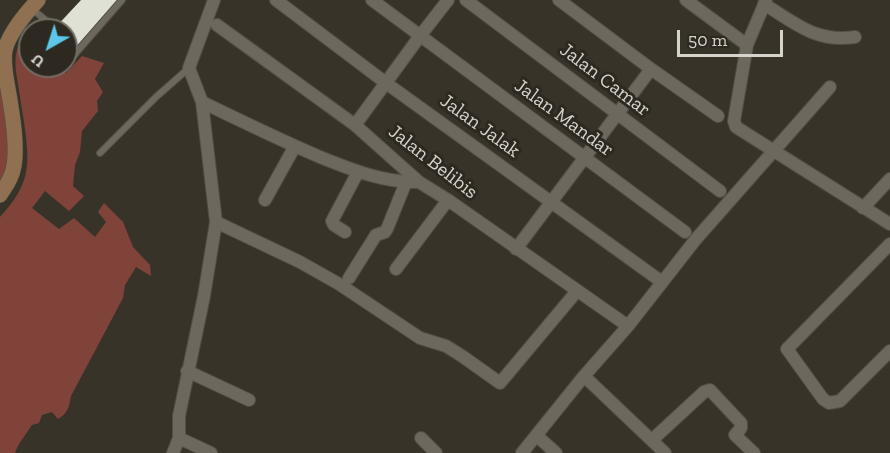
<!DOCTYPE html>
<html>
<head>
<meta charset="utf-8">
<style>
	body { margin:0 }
	#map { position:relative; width:890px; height:453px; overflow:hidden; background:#373329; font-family:"Zilla Slab",serif }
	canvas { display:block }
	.north { position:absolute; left:18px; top:18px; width:60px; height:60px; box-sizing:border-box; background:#2d2920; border:2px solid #716d65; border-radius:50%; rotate:219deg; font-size:16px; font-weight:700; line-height:24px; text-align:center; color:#d6d3cd }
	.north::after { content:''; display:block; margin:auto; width:21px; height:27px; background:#5cc7e8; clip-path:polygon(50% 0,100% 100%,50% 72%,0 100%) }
	.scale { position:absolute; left:677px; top:30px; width:106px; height:27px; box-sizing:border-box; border:3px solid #d6d3cd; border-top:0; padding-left:8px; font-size:18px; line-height:21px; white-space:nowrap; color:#d6d3cd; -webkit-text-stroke:4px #2d2920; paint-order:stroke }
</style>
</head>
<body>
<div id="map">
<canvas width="890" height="453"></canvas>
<div class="north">U</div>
<div class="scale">50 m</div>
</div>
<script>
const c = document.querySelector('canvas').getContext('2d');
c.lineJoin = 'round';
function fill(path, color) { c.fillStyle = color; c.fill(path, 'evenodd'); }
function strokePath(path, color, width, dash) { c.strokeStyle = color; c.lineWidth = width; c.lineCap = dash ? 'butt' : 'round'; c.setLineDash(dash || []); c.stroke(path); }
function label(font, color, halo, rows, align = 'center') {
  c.font = font + ' "Zilla Slab",serif'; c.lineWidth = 6; c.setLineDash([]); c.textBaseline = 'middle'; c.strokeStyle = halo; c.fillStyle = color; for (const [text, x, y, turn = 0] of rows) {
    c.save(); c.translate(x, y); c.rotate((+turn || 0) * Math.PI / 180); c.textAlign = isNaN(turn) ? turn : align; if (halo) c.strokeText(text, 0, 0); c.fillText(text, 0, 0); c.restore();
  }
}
fill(new Path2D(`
	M21 40 30 47V66H57L66 73 82 56 104 63 95 79 103 92 97 101 98 111 82 131 80 152 75 165 73 186 84 196 69 211 45 191 32 208 59 229 74 218 95 237 106 222 98 212 104 203 123 222 133 247 150 265 151 276 136 267 125 285 123 298 71 396C69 407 68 413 58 419L52 412 42 415 39 423 32 425C26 434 18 444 15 453H0V217C31 183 30 166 24 122 21 105 19 89 16 72 15 60 15 51 21 40Z
	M0 46 16 152 0 195Z`), '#804339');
fill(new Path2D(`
	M81 0H119L70 54 66 50V30H53Z`), '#dfe1d4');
const lane = new Path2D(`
	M31 8 49 23 43 30
	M66 61 68 62 122 0
	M100 153 156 97 189 68`);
const street = new Path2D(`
	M214 0 189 68 202 102C241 121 280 140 320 157 352 170 385 183 419 182
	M276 0 386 83 662 282
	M372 0 685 232
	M466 0 720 191
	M559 0 651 69 718 116
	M686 0 747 45 734 121 736 127 890 224
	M764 4C795 23 816 43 855 37
	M217 25 355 125 419 182 448 200 628 326
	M747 45 766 0
	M355 125 420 36 448 0
	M265 200 295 146
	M863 208 890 179
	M216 222 300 262 339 284 420 338 446 346 462 356 500 383 577 291
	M345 232 334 225 332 221 358 172
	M890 244 787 349 823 399 829 403 840 401 890 351
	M516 249 651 69
	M396 269 448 200
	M349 278 376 235 385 232 387 229 406 182
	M187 371 249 400
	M584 376 665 453
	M537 436 556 453
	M179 438 211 453
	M421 438 436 453
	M652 440 704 392 710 390 741 423V428L735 435 754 453
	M173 453 179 438V416L204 296 216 222 202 102
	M522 453 584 376 628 326 696 239 830 87`);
const secondary = new Path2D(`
	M0 195C5 187 11 180 13 170 19 148 11 106 7 83 5 72 3 61 5 50 9 33 26 13 38 0`);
strokePath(lane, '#524e46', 8);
strokePath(street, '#524e46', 14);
strokePath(secondary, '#524e46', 16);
strokePath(lane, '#6d685e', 6);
strokePath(street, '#6d685e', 12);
strokePath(secondary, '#8f7152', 15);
label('20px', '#d6d3cd', '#2d2920', [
	["Jalan Camar",605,80,37],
	["Jalan Mandar",564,118,36],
	["Jalan Jalak",480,126,36],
	["Jalan Belibis",433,162,38]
]);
</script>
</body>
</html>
